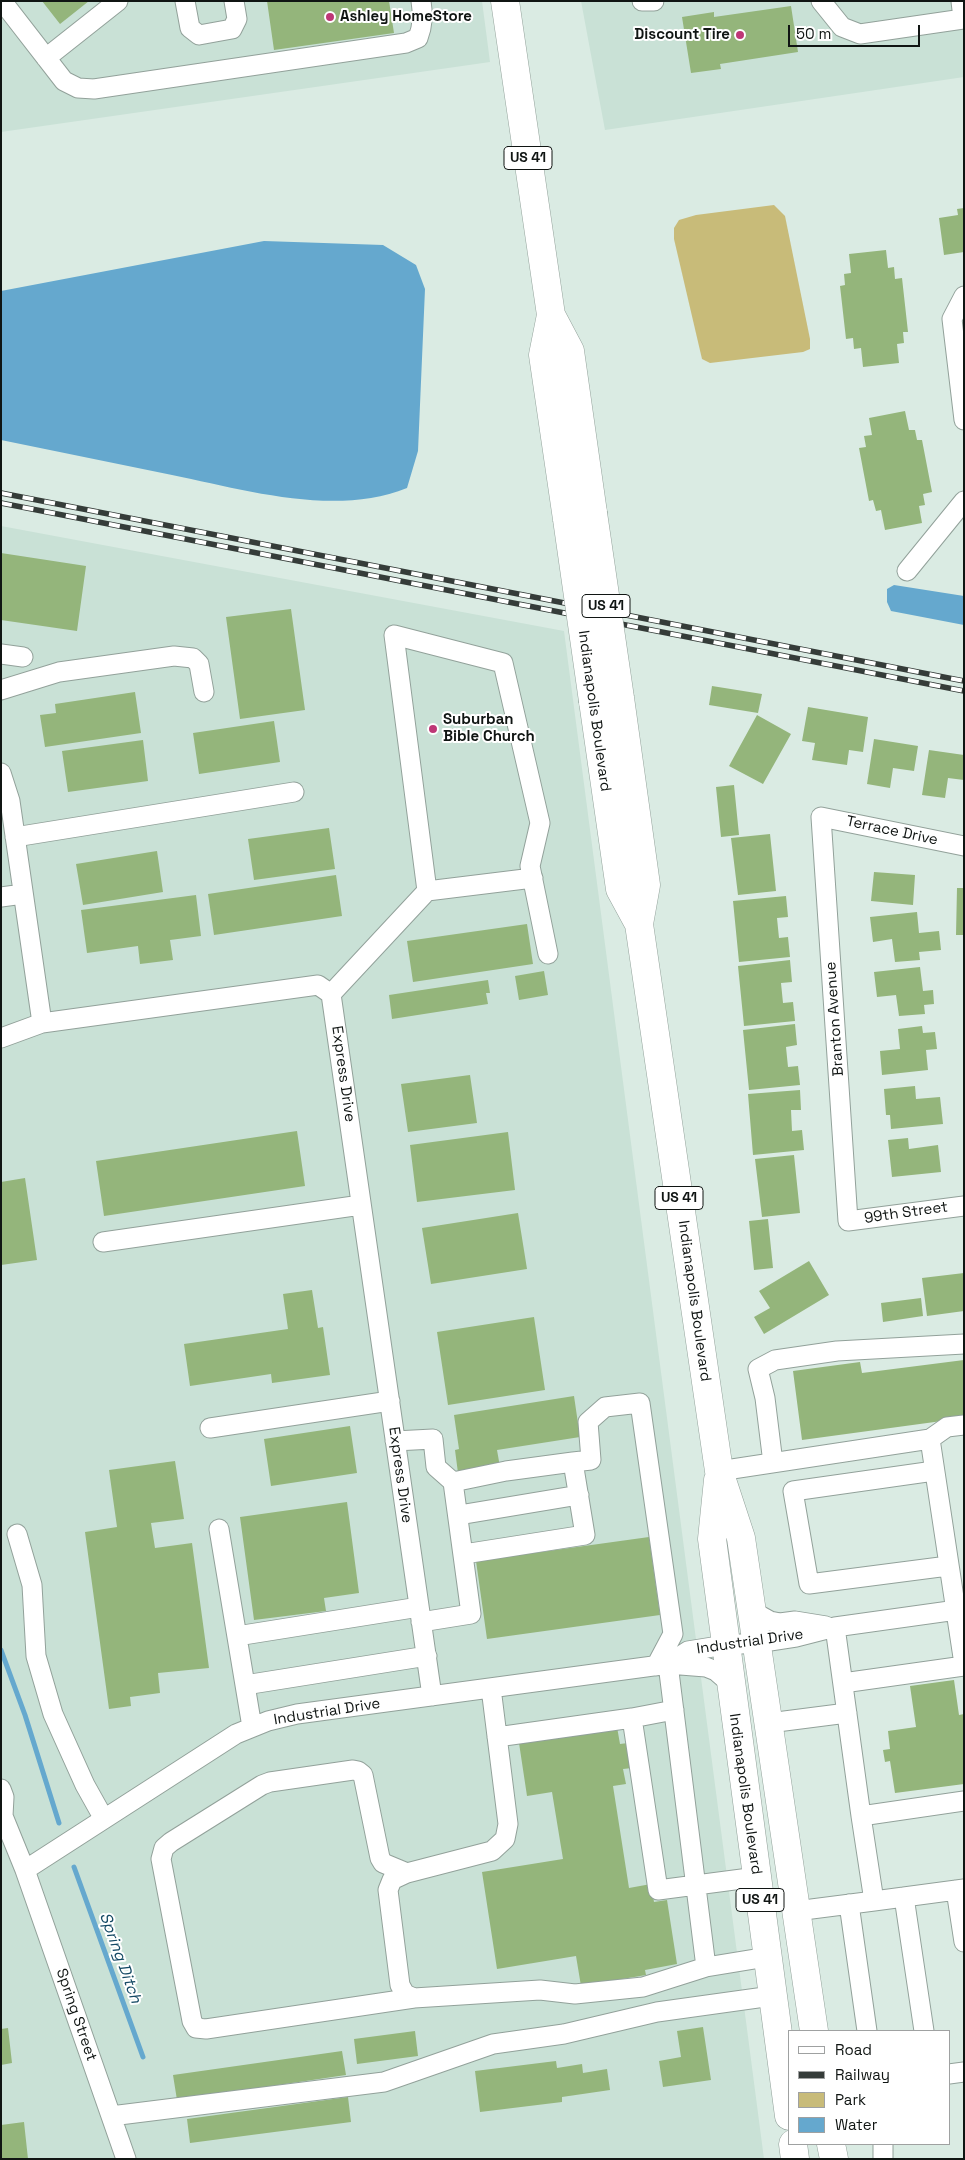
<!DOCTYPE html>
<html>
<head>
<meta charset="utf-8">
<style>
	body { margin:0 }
	#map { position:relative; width:965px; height:2160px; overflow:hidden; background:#daebe3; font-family:"Space Grotesk",sans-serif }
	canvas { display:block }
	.frame { position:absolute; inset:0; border:2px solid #101513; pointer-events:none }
	.legend { position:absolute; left:788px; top:2030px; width:162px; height:115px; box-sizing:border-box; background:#fff; border:1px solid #9fa1a1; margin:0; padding:6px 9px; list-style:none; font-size:15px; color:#101513 }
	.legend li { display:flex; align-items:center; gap:10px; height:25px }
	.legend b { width:25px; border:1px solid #9fa1a1 }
	.scale { position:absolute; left:788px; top:25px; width:132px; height:22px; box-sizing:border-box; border:2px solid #101513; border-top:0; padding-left:6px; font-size:15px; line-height:18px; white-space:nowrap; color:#101513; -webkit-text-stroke:4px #fff; paint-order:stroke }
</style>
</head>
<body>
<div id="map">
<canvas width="965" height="2160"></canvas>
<div class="frame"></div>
<ul class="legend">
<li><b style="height:6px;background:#fff"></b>Road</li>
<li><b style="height:6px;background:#353c39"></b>Railway</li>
<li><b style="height:14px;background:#c8bb79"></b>Park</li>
<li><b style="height:14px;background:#65a8ce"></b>Water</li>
</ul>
<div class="scale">50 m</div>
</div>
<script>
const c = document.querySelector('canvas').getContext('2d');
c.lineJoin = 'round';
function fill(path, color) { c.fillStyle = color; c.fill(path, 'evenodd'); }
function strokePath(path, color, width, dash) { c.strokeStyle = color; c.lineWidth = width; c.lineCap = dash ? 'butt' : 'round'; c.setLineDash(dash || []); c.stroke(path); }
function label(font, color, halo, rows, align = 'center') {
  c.font = font + ' "Space Grotesk",sans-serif'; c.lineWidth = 4; c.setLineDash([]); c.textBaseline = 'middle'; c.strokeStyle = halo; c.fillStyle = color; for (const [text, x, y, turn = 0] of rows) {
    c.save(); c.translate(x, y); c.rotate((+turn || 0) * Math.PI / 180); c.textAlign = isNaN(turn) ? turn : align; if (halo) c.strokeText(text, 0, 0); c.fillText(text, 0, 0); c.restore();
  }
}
fill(new Path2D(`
	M1 1H482L490 62 1 132Z
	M581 1H964V77L605 130Z
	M1 526 564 631 764 2159H1Z`), '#c9e1d6');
fill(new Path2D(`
	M774 205 785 216 810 339V349L803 352 710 363 702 359 674 239V228L679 220 696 215Z`), '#c8bb79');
fill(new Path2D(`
	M264 241 383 245 416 265 425 289 418 451 407 488C335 517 246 490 172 475 115 463 58 452 1 440V291Z
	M894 585 964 596V625L891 611 887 602V589Z`), '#65a8ce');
strokePath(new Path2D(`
	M1 1650 25 1715 59 1823
	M74 1867 143 2057`), '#65a8ce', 5);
fill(new Path2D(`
	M42 1H89L60 24Z
	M267 1H389L394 33 274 50Z
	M791 6 798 52 720 64 721 69 691 73 682 17 714 12V17Z
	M964 208V252L944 255 939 218 958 215 957 209Z
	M886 250 888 268 894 267 895 279 902 278 908 332H903L904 343 897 344 899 363 863 367 861 348 854 349 853 338 846 339 840 286 845 285 844 274 851 273 849 254Z
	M905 411 909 430H915L917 440H922L932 492 923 494 925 505 919 506 922 523 885 530 881 510 876 511 873 500 869 501 859 448 866 447 864 436 872 435 869 418Z
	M1 553 86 566 77 631 1 620Z
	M291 609 305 710 240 719 226 617Z
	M712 686 762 694 758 713 709 705Z
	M135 692 141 733 45 747 40 715 56 713 55 704Z
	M808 707 868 717 863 752 849 750 847 765 812 760 815 743 802 741Z
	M757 715 791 734 763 784 729 766Z
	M274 721 280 762 199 774 193 733Z
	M874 739 918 746 914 771 893 768 890 788 867 784Z
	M143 740 148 781 68 792 62 751Z
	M929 750 964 755V780L948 778 945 798 922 795Z
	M734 785 739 835 721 837 716 787Z
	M329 828 335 869 254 880 248 839Z
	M770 834 776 891 738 895 731 838Z
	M157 851 163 892 83 905 76 864Z
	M874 872 915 875 913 905 871 901Z
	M336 875 342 916 214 935 208 894Z
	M957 888H964V935H956Z
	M196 895 201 936 170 940 173 960 140 964 138 946 87 953 81 910Z
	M786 896 788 917 777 918 779 938 788 937 790 957 739 962 733 901Z
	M917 912 919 933 939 931 941 950 919 952 920 960 895 962 892 939 873 942 870 917Z
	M527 924 533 964 413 982 407 941Z
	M790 960 792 982 781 983 783 1003 793 1002 795 1021 744 1026 738 966Z
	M920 967 923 991 933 990 934 1004 924 1005 925 1014 899 1016 896 995 877 997 874 972Z
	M544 971 548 995 519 1000 515 976Z
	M488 980 490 993H486L488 1004 392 1019 389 995Z
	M795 1024 797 1045 786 1047 788 1067 798 1066 800 1085 749 1090 743 1030Z
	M922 1026 923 1033 935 1032 937 1049 926 1050 928 1070 882 1075 880 1051 900 1049 898 1029Z
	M470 1075 477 1123 408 1132 401 1084Z
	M915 1086 916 1099 940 1097 943 1124 891 1129 890 1115H886L884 1089Z
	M800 1090 801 1110H791L792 1131 802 1130 804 1150 753 1155 748 1094Z
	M297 1131 305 1186 104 1216 96 1161Z
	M508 1132 515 1190 417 1202 410 1145Z
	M908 1138 909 1149 938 1145 941 1172 892 1177 888 1140Z
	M794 1155 800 1213 762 1217 755 1159Z
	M25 1178 37 1260 1 1265V1182Z
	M518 1213 527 1269 431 1284 422 1228Z
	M768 1219 773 1268 754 1270 749 1221Z
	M809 1261 829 1295 764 1334 754 1317 770 1308 759 1291Z
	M964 1273V1311L927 1316 922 1278Z
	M312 1290 318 1328 323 1327 330 1375 272 1383 271 1374 190 1386 184 1344 288 1329 283 1294Z
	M921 1298 923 1316 883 1322 881 1303Z
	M534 1317 545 1390 448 1405 437 1332Z
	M964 1360V1418L802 1440 793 1371 860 1362 862 1373Z
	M574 1396 580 1437 497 1450 500 1467 458 1473 455 1450 459 1449 454 1415Z
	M350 1426 357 1473 271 1486 264 1439Z
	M175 1461 184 1519 151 1523 155 1548 192 1543 209 1668 158 1673 160 1693 130 1697 131 1706 109 1709 85 1532 117 1527 109 1470Z
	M347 1502 359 1593 324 1598 326 1611 254 1620 240 1517Z
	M649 1537 660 1615 487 1639 476 1561Z
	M954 1680 959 1715 964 1714V1784L895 1793 890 1761 885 1762 883 1750 890 1749 888 1731 916 1727 910 1686Z
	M617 1727 620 1744 628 1743 632 1768 623 1769 626 1784 613 1786 629 1888 651 1884 654 1902 667 1900 677 1964 645 1970 646 1975 581 1986 576 1956 497 1969 482 1872 563 1859 552 1792 527 1796 519 1743Z
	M703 2027 711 2080 663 2087 659 2061 681 2057 677 2031Z
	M8 2028 12 2063 1 2065V2029Z
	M415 2031 418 2056 357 2064 354 2039Z
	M342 2051 346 2075 177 2100 173 2075Z
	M556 2061 557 2068 582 2064 583 2073 607 2069 610 2090 562 2097V2102L480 2112 475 2071Z
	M348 2097 351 2122 190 2143 187 2119Z
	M24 2122 28 2159H1V2125Z`), '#94b57b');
const minor = new Path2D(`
	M2 1 64 81 78 88 94 89 406 43 418 38C423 25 423 15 421 1
	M185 1 190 28 199 35 232 29 237 19 234 1
	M642 1H654
	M821 1 842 27 860 34 963 19 961 1
	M46 58 118 1
	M964 296 952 319 964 420
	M907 571 964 501
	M1 654 23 657
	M1 690 59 672 174 656 193 658 199 664 204 692
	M1 773 10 801 42 1023 318 985 331 994 432 1696
	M15 837 294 792
	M964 846 821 817 848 1221 964 1206
	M427 891 533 878
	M1 897 23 894
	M331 994 427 891 394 635 503 663 540 823 530 866 548 954
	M1 1038 42 1023
	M103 1242 361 1205
	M210 1428 390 1401
	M930 1439 947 1427 964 1425
	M395 1441 433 1439 436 1467 453 1482 471 1614 421 1622
	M773 1463 765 1398 758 1369 775 1360 837 1351 964 1344
	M719 1471 930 1439 964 1664
	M934 1471 793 1491 809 1584 948 1566
	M453 1482 506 1471 573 1462
	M459 1515 579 1495
	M219 1529 252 1727
	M17 1534 32 1585 36 1656 53 1714 85 1785 104 1819
	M464 1554 585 1535 573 1462 591 1460 588 1422 605 1407 640 1403 673 1634 656 1666
	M752 1611 770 1621 780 1623 795 1621 826 1626
	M835 1627 861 1816
	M237 1636 419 1607
	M668 1664 706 1967
	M668 1664 688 1651 725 1645 757 1643 796 1637 835 1627 964 1609
	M843 1683 964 1666
	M245 1685 427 1656
	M491 1688 508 1824 505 1839 492 1851 407 1873 392 1880 388 1890 400 1985 405 1994 414 1998 540 1990 575 1994 643 1987 706 1967 767 1957
	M674 1710 632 1718 658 1890 757 1877
	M769 1723 847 1713
	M497 1737 632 1718
	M1 1789 4 1797 3 1816 25 1870 126 2159
	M25 1870 236 1734 268 1721 297 1714 668 1664 706 1667 716 1671 731 1684
	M407 1873 383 1863 380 1858 363 1775 358 1771 353 1770 270 1782 262 1785 171 1842 164 1848 161 1859 192 2021 196 2028 206 2029 414 1998
	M956 1890 964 1942
	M904 1897 924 2031
	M874 1901 964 1889
	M849 1904 867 2031
	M796 1911 874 1901 861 1816 964 1801
	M949 2074 964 2072
	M111 2116 384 2082 493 2044 564 2034 657 2012 772 1996
	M883 2144V2159`);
const highway = new Path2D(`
	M505 1 551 315 570 351 593 513
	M551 315 543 355 567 519
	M620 698 646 885 639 924 719 1471 741 1538 814 2031
	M593 701 620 889 639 924
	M718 1480 712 1539 789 2116
	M793 2144 795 2159
	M831 2144 834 2159`);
strokePath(minor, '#92a19a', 21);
strokePath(highway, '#92a19a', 29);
strokePath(minor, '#fff', 19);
strokePath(highway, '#fff', 28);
const rail = new Path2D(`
	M1 493 964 681
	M1 503 964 691`);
strokePath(rail, '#353c39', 5.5);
strokePath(rail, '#fff', 4, [11]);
const highwayBridge = new Path2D(`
	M593 513 620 698
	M567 519 593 701`);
strokePath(highwayBridge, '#92a19a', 29, []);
strokePath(highwayBridge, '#fff', 28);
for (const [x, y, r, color] of [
	[330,17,5,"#be3776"],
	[740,35,5,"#be3776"],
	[433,729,5,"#be3776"]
]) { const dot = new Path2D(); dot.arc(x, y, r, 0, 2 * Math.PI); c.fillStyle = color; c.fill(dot); strokePath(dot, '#fff', 2); }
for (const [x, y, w] of [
	[528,158,48],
	[606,606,48],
	[679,1198,48],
	[760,1900,48]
]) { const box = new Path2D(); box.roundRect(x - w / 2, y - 11.5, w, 23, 4); c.fillStyle = '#fff'; c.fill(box); strokePath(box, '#101513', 1); }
label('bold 14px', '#101513', null, [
	["US 41",528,158],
	["US 41",606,606],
	["US 41",679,1198],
	["US 41",760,1900]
]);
label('bold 15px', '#101513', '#fff', [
	["Ashley HomeStore",340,17],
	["Discount Tire",730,35,"right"],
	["Suburban",443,720],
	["Bible Church",443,737]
], 'left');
label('15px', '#101513', '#fff', [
	["Indianapolis Boulevard",594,711,82],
	["Terrace Drive",892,831,12],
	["Branton Avenue",835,1019,-94],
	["Express Drive",343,1074,82],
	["99th Street",906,1213,-8],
	["Indianapolis Boulevard",694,1301,82],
	["Express Drive",400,1475,82],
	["Industrial Drive",750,1642,-8],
	["Industrial Drive",327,1712,-9],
	["Indianapolis Boulevard",745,1794,82],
	["Spring Street",76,2015,71]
]);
label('italic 16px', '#144964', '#fff', [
	["Spring Ditch",120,1958,70]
]);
</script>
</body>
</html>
